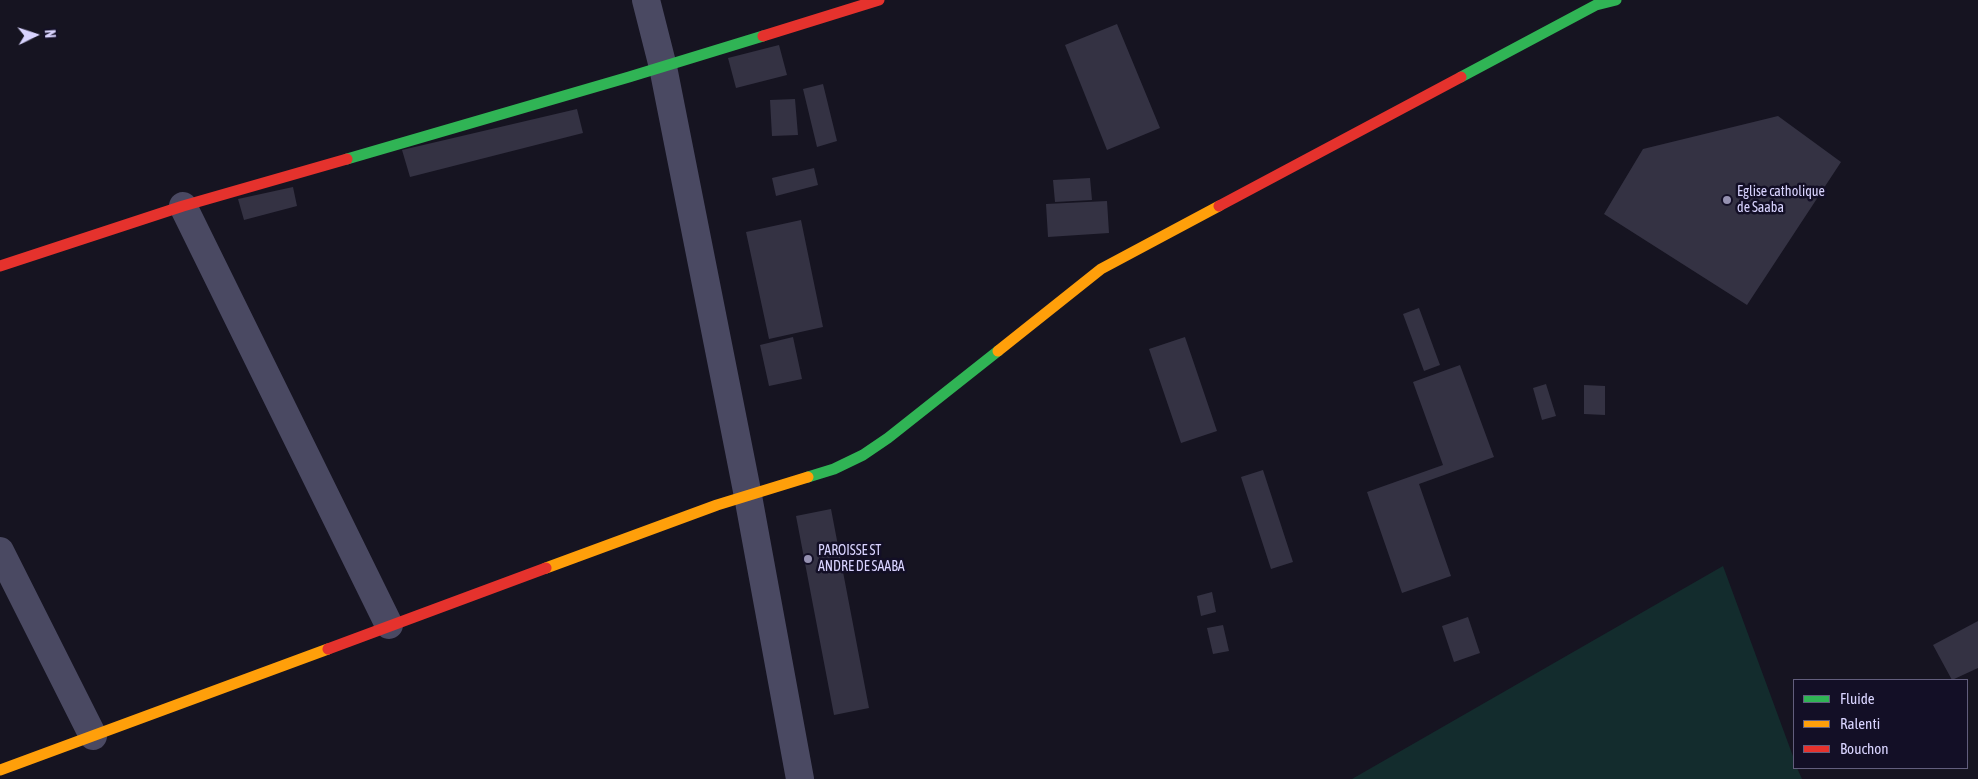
<!DOCTYPE html>
<html>
<head>
<meta charset="utf-8">
<style>
	body { margin:0 }
	#map { position:relative; width:1978px; height:779px; overflow:hidden; background:#161421; font-family:"Asap Condensed",sans-serif }
	canvas { display:block }
	.legend { position:absolute; left:1793px; top:679px; width:175px; height:90px; box-sizing:border-box; background:#130f26; border:1px solid #625e7d; margin:0; padding:6px 9px; list-style:none; font-size:15px; color:#d9d4ff }
	.legend li { display:flex; align-items:center; gap:10px; height:25px }
	.legend b { width:25px; border:1px solid #625e7d }
	.north { position:absolute; left:10px; top:10px; width:50px; height:50px; -webkit-text-stroke:4px #130f26; paint-order:stroke; rotate:86deg; font-size:14px; font-weight:700; line-height:20px; text-align:center; color:#d9d4ff }
	.north::after { content:''; display:block; margin:auto; width:18px; height:22px; background:#d9d4ff; clip-path:polygon(50% 0,100% 100%,50% 72%,0 100%) }
</style>
</head>
<body>
<div id="map">
<canvas width="1978" height="779"></canvas>
<ul class="legend">
<li><b style="height:6px;background:#30b455"></b>Fluide</li>
<li><b style="height:6px;background:#ff9f0a"></b>Ralenti</li>
<li><b style="height:6px;background:#e5322d"></b>Bouchon</li>
</ul>
<div class="north">N</div>
</div>
<script>
const c = document.querySelector('canvas').getContext('2d');
c.lineJoin = 'round';
function fill(path, color) { c.fillStyle = color; c.fill(path, 'evenodd'); }
function strokePath(path, color, width, dash) { c.strokeStyle = color; c.lineWidth = width; c.lineCap = dash ? 'butt' : 'round'; c.setLineDash(dash || []); c.stroke(path); }
function label(font, color, halo, rows, align = 'center') {
  c.font = font + ' "Asap Condensed",sans-serif'; c.lineWidth = 5; c.setLineDash([]); c.textBaseline = 'middle'; c.strokeStyle = halo; c.fillStyle = color; for (const [text, x, y, turn = 0] of rows) {
    c.save(); c.translate(x, y); c.rotate((+turn || 0) * Math.PI / 180); c.textAlign = isNaN(turn) ? turn : align; if (halo) c.strokeText(text, 0, 0); c.fillText(text, 0, 0); c.restore();
  }
}
fill(new Path2D(`
	M1723 566 1794 759V768H1797L1802 779H1352Z`), '#132c2d');
fill(new Path2D(`
	M1117 24 1160 128 1107 150 1065 45Z
	M779 45 787 75 736 88 728 58Z
	M823 84 837 141 817 147 803 89Z
	M795 99 798 135 772 136 770 100Z
	M577 109 583 133 410 177 402 150Z
	M1778 116 1841 162 1747 305 1604 214 1643 149Z
	M814 168 818 185 776 196 772 178Z
	M1090 178 1092 200 1055 202 1053 180Z
	M293 187 297 206 244 220 238 199Z
	M1107 201 1109 233 1048 237 1046 204Z
	M801 220 823 327 769 339 746 232Z
	M1419 308 1440 365 1424 371 1403 314Z
	M793 337 802 379 769 386 760 345Z
	M1185 337 1217 431 1181 443 1149 349Z
	M1460 365 1494 457 1419 484 1451 576 1402 593 1367 492 1443 465 1413 382Z
	M1546 384 1556 416 1542 420 1533 388Z
	M1584 385 1605 386V415L1584 414Z
	M1263 470 1293 562 1271 569 1241 477Z
	M831 509 869 708 834 715 796 516Z
	M1212 592 1216 612 1201 616 1197 596Z
	M1468 617 1480 653 1454 662 1442 626Z
	M1978 621V668L1952 680 1933 645Z
	M1223 625 1229 651 1213 654 1207 628Z`), '#343243');
strokePath(new Path2D(`
	M646 0 663 67 748 496 800 779
	M183 206 389 625
	M0 551 93 736`), '#4a4962', 28);
strokePath(new Path2D(`
	M1461 77 1596 5 1616 0
	M347 159 629 77 763 36
	M808 477 834 469 863 455 888 438 998 351`), '#30b455', 11);
strokePath(new Path2D(`
	M998 351 1101 269 1219 206
	M546 568 717 505 808 477
	M0 770 328 649`), '#ff9f0a', 11);
strokePath(new Path2D(`
	M763 36 879 0
	M1219 206 1461 77
	M0 266 183 206 347 159
	M328 649 546 568`), '#e5322d', 11);
for (const [x, y, r, color] of [
	[1727,200,5,"#9591b1"],
	[808,559,5,"#9591b1"]
]) { const dot = new Path2D(); dot.arc(x, y, r, 0, 2 * Math.PI); c.fillStyle = color; c.fill(dot); strokePath(dot, '#130f26', 2); }
label('14px', '#d9d4ff', '#130f26', [
	["Eglise catholique",1737,192],
	["de Saaba",1737,208],
	["PAROISSE ST",818,551],
	["ANDRE DE SAABA",818,567]
], 'left');
</script>
</body>
</html>
